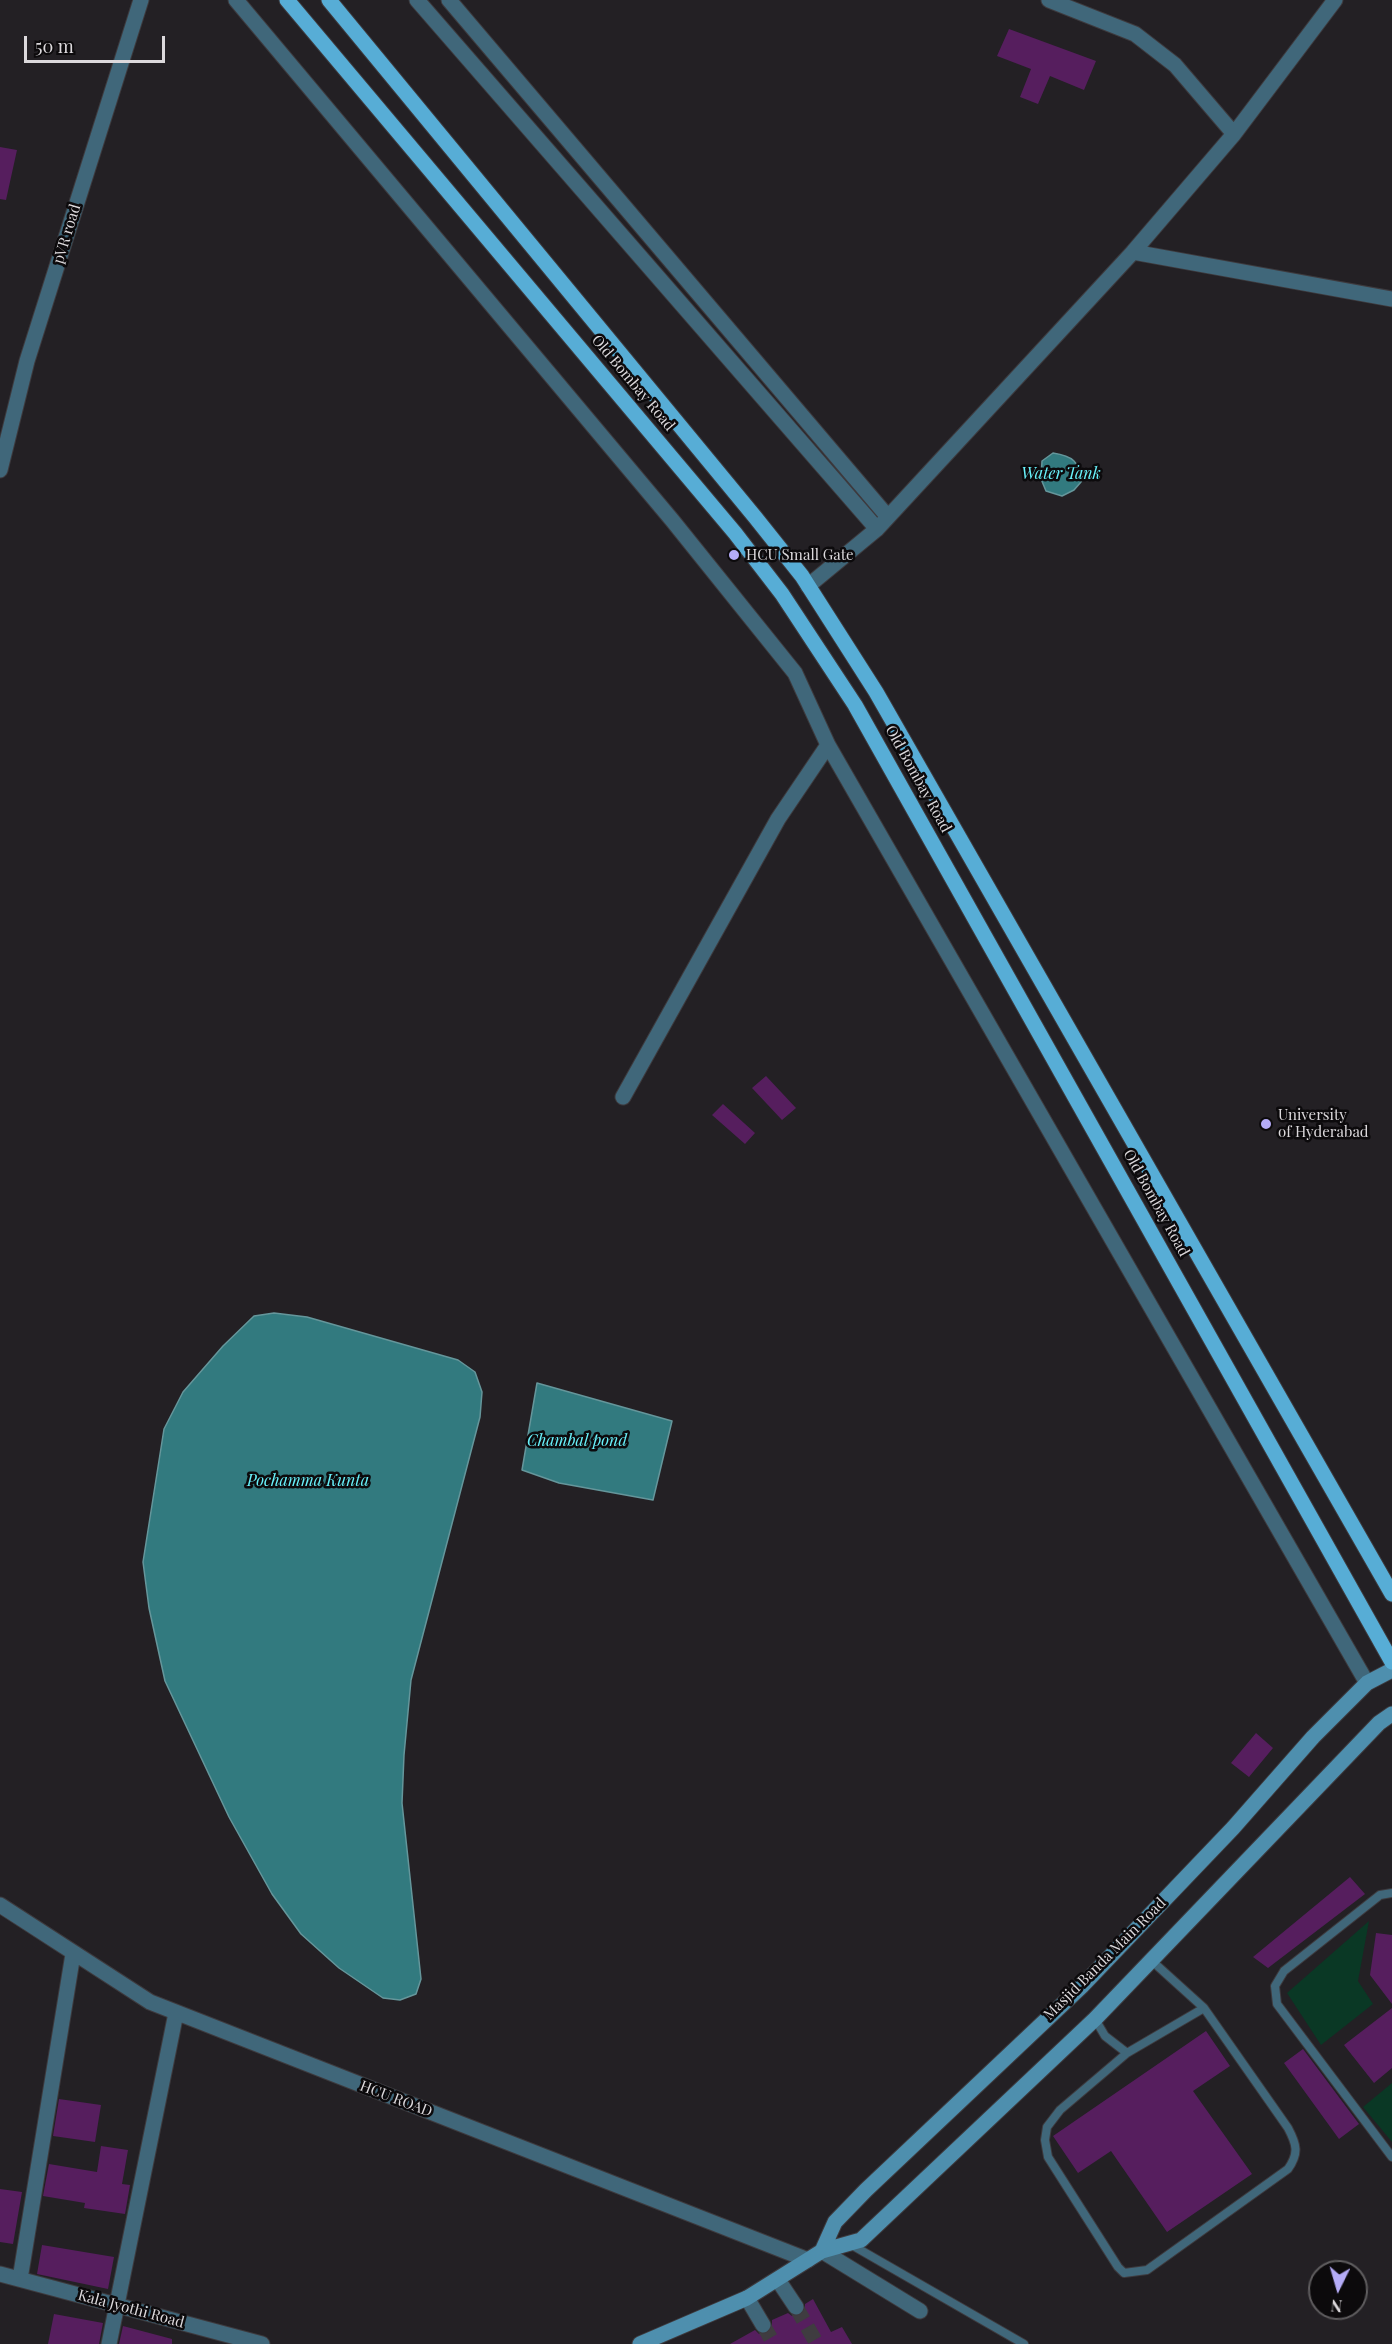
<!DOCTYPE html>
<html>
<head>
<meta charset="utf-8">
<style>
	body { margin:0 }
	#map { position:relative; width:1392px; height:2344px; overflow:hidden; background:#232024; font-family:"Playfair Display",serif }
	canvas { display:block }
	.north { position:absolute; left:1308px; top:2260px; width:60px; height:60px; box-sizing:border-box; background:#0c0a0c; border:2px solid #5f5d5f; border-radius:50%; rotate:185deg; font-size:16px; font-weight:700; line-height:24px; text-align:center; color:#dcd9dc }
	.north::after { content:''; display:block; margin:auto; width:21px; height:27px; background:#b5acf8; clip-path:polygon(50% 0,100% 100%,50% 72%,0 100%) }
	.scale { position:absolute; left:24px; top:36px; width:141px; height:27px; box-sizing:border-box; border:3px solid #dcd9dc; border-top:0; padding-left:8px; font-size:18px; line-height:21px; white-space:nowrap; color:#dcd9dc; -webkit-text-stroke:4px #0c0a0c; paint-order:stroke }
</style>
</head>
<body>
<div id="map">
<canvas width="1392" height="2344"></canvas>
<div class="north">N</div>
<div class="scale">50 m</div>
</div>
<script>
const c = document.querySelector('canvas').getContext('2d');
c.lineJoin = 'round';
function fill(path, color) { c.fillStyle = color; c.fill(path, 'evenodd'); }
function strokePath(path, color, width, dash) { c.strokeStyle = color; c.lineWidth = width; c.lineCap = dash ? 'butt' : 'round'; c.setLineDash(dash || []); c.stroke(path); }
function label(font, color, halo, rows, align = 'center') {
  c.font = font + ' "Playfair Display",serif'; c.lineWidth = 5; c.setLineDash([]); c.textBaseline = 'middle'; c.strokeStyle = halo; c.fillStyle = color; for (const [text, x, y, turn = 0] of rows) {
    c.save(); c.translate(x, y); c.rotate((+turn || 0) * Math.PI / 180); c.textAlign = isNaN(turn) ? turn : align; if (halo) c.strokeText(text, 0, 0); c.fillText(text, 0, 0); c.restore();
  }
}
fill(new Path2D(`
	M1369 1921 1358 1981 1373 2004 1321 2045 1287 1993Z
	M1392 2083V2142L1363 2107Z`), '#0a3825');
const water = new Path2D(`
	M1053 453C1072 456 1080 461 1081 482L1074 490 1062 496 1046 491 1041 479 1042 461Z
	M274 1313 307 1317 458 1360 475 1372 482 1392 480 1417 411 1680 404 1755 402 1803 421 1979 416 1994 400 2000 383 1998 339 1968 301 1934 272 1894 229 1817 165 1681 149 1608 143 1562 164 1429 183 1392 223 1346 254 1316Z
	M537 1383 672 1421 653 1500 559 1483 522 1470Z`);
fill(water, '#327a7f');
strokePath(water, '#65969b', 1.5);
fill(new Path2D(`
	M1009 29 1096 61 1084 90 1050 76 1038 104 1020 97 1031 69 997 56Z
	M0 147 17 150 6 200 0 199Z
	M766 1076 796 1108 782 1120 752 1088Z
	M723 1104 755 1133 745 1144 712 1115Z
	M1256 1733 1273 1748 1249 1777 1231 1763Z
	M1350 1877 1365 1894 1268 1968 1253 1957Z
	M1376 1933 1392 1935V2004L1370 1975Z
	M1392 2008V2068L1374 2083 1344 2045Z
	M1206 2031 1230 2066 1193 2091 1252 2174 1167 2232 1111 2151 1078 2173 1053 2136Z
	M1303 2049 1359 2124 1339 2139 1284 2063Z
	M59 2099 101 2105 95 2142 53 2136Z
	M101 2146 128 2150 122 2184 130 2185 125 2214 84 2208 85 2203 43 2196 49 2164 97 2172Z
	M0 2189 22 2192 13 2244 0 2242Z
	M42 2245 114 2257 108 2289 37 2274Z
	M813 2299 831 2332 842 2327 852 2344H730L755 2330 759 2334H767L772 2329V2320L788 2313 792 2316 801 2315 805 2311V2304Z
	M54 2314 103 2323 99 2344H48Z
	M123 2326 172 2339V2344H119Z`), '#561e5e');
strokePath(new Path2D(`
	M796 2307 817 2344
	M763 2325 774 2344`), '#3f3c40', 15, [15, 8]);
const service = new Path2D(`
	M1392 1893 1380 1895 1284 1971 1275 1986 1277 2004 1392 2157
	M1152 1961 1204 2008
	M1204 2008 1288 2128C1297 2145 1299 2153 1288 2169L1147 2270 1124 2273 1118 2267 1048 2157 1045 2140 1047 2127 1060 2110 1127 2053Z
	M1095 2019 1105 2036 1127 2053
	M850 2244 1024 2344`);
const minor = new Path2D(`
	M236 0 672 520 795 673 828 745 1367 1683
	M417 0 877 529
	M449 0 888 517
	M1049 0 1135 34 1175 65 1234 134
	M1133 252 1392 299
	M0 470 27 361 141 0
	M808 586 877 529 1133 252 1234 134 1335 0
	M623 1097 778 819 828 745
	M0 1905 150 2002 808 2260
	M822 2251 920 2311
	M0 2274 262 2344
	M20 2279 73 1954
	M778 2280 796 2307
	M747 2298 763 2325
	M109 2344 176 2013`);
const secondary = new Path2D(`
	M822 2251 835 2222 866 2190 1082 1986 1233 1828 1313 1737 1367 1683 1392 1670
	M640 2344 747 2298 822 2251 861 2240 1095 2019 1379 1723 1392 1714`);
const primary = new Path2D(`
	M287 0 735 533 782 594 855 705 1392 1662
	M329 0 755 517 802 576 876 692 1392 1594`);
strokePath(service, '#3d3a3e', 10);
strokePath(minor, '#3d3a3e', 17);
strokePath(secondary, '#3d3a3e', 17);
strokePath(primary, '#3d3a3e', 17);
strokePath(service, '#40677a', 8);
strokePath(minor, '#40677a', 15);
strokePath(secondary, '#4e8fae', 15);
strokePath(primary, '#57add6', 15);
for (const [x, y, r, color] of [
	[734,555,6,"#b5acf8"],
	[1266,1124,6,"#b5acf8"]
]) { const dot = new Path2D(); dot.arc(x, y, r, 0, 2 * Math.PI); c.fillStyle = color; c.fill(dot); strokePath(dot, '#0c0a0c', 2); }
label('15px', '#dcd9dc', '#0c0a0c', [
	["pVR road",67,234,-73],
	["Old Bombay Road",633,383,50],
	["Old Bombay Road",918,779,61],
	["Old Bombay Road",1156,1203,61],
	["Masjid Banda Main Road",1105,1959,-45],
	["HCU ROAD",396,2099,21],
	["Kala Jyothi Road",131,2309,15]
]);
label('15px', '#dcd9dc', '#0c0a0c', [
	["HCU Small Gate",746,555],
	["University",1278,1115],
	["of Hyderabad",1278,1132]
], 'left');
label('italic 16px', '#69f3fc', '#0c0a0c', [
	["Water Tank",1061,474],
	["Chambal pond",577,1441],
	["Pochamma Kunta",308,1481]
]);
</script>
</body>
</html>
